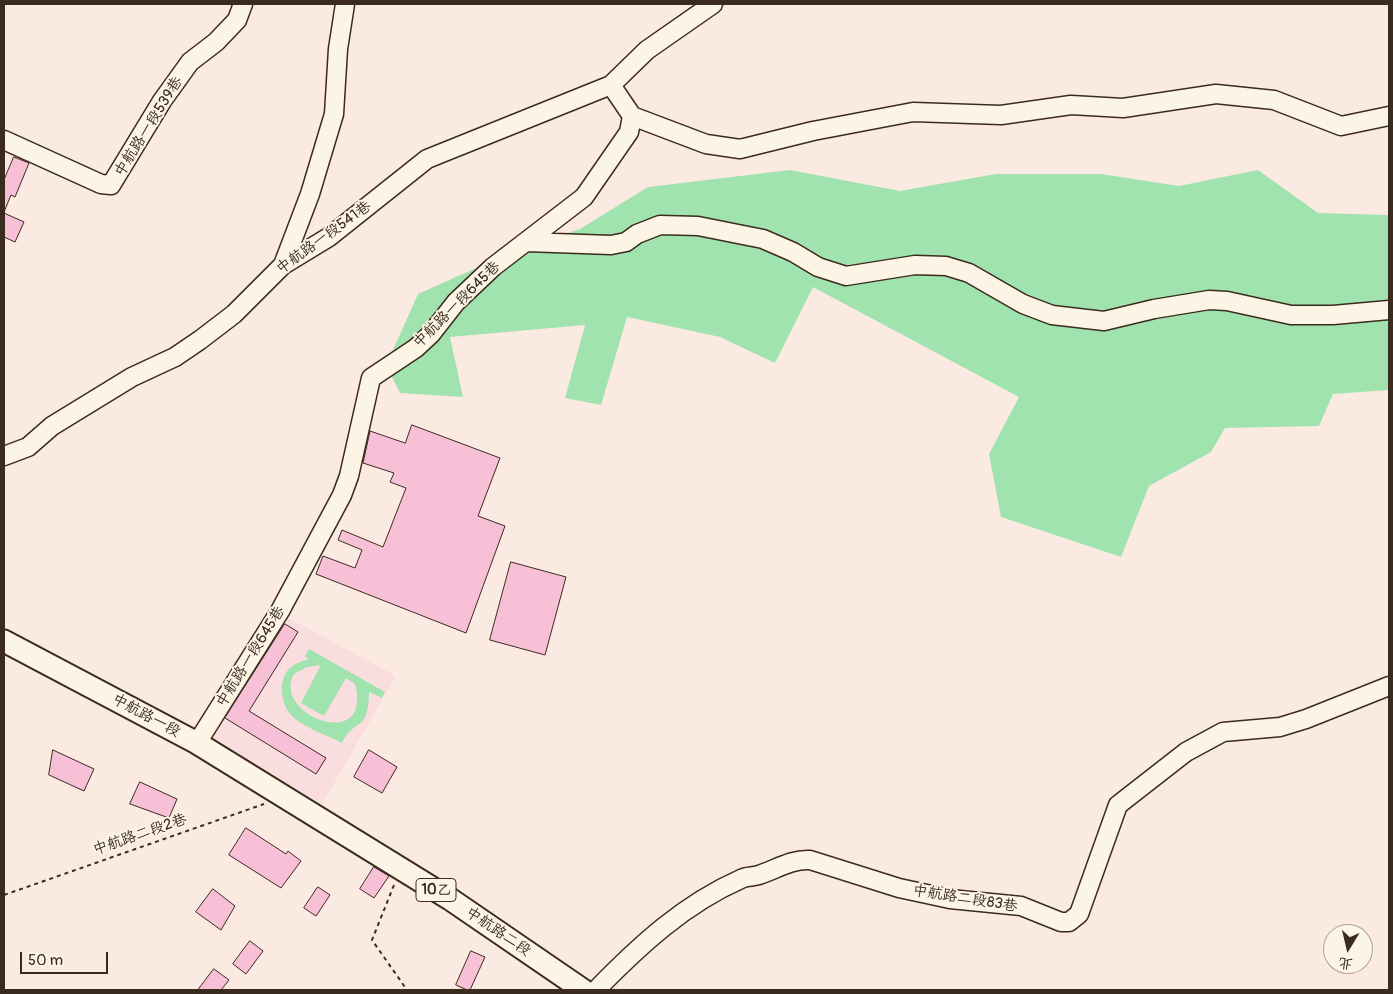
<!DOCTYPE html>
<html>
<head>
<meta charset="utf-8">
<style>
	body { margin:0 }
	#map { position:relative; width:1393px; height:994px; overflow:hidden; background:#fbeae2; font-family:Pangolin,"LXGW WenKai TC",sans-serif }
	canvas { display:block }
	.frame { position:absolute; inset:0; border:5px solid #3b2a1e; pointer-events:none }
	.north { position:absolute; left:1323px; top:924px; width:50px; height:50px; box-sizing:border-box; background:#fcf5e5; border:1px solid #afa495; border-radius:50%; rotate:189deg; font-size:14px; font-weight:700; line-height:20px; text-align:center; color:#3b2a1e }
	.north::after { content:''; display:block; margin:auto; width:18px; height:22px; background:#3b2a1e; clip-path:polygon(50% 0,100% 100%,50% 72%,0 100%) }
	.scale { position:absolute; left:20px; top:952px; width:88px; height:22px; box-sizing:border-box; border:2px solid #3b2a1e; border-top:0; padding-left:6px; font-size:15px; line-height:18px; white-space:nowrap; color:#3b2a1e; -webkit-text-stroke:4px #fcf5e5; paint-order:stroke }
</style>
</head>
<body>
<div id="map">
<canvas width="1393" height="994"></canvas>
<div class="frame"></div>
<div class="north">北</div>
<div class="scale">50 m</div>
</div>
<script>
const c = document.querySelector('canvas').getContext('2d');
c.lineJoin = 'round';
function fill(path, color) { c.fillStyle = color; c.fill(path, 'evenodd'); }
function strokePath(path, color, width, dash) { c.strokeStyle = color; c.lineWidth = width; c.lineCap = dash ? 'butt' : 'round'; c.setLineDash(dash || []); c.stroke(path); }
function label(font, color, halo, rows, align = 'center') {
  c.font = font + ' Pangolin,"LXGW WenKai TC",sans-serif'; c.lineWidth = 4; c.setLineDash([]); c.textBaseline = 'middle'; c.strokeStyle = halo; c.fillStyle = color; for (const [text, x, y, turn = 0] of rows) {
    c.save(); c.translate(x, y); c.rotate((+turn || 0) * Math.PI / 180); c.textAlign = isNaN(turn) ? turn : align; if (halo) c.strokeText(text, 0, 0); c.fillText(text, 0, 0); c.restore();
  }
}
fill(new Path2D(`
	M281 614 396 676 322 804 207 737Z`), '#faddde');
fill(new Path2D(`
	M790 170 900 191 996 174H1101L1179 186 1258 170 1318 213 1389 215V390L1333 394 1319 426 1225 428 1211 452 1149 486 1121 557 1001 517 989 454 1019 397 813 287 775 363 720 337 627 317 601 405 565 398 585 325 450 337 463 397 400 393 388 369 392 352 418 294 521 248 580 229 648 187Z
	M309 649 385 692 382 698 369 692C368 734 355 717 342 743 327 735 305 728 293 717 280 705 277 679 291 667 296 663 303 661 309 659L305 656ZM321 665 301 703 324 716 346 678 355 684C373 754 271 715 294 674L307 667Z`), '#a0e3ae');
const building = new Path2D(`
	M14 157 29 163 15 197 11 195 4 212V180Z
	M4 213 24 222 15 242 4 237Z
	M412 425 500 458 478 516 505 526 466 633 316 574 323 556 355 568 362 550 338 540 342 530 383 547 406 488 390 482 394 473 363 463 370 431 405 443Z
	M511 562 566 577 545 655 490 640Z
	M285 624 298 632 249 711 326 758 316 774 225 718Z
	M53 750 94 769 84 791 49 775Z
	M369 750 397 767 382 793 354 777Z
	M140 782 177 799 169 818 130 804Z
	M246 828 286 854 288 851 301 861 281 888 229 855Z
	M374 867 389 876 374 898 360 889Z
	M318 887 330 895 316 916 304 908Z
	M213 889 235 906 221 930 196 912Z
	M250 941 263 951 246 974 233 964Z
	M471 951 485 957 470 990H467L456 985Z
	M214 969 229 980 221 990H198Z`);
fill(building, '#f8c0d6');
strokePath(building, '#3b2a1e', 1);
const minor = new Path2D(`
	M632 116 706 144 740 149 813 131 913 112 1001 115 1071 105 1123 108 1216 94 1274 100 1341 126 1389 116
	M4 140 101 184 111 185 162 101 190 62 216 42 237 20 243 4
	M526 242 611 245 626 242 637 234 660 225 698 226 763 239 793 252 818 267 846 276 915 265 946 266 969 273 1023 304 1052 315 1104 321 1154 309 1209 300 1227 301 1291 315H1333L1389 310
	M283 265 310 194 334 114 338 49 345 4
	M4 456 28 447 52 426 132 377 175 357 200 340 234 314 283 265 329 237 427 159 611 85
	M197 743 280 611 342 495 349 476 371 378 416 348 431 334 456 302 493 267 584 197 629 132 632 116 611 85 647 50 713 4
	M596 990C639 946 684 904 741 879 746 876 753 877 759 875 777 869 791 859 810 860L899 888 950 899 1021 906 1061 922H1069L1079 914 1118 805 1186 752 1223 732 1280 727 1306 719 1389 686`);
const major = new Path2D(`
	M4 641 197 743 450 899 583 990`);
strokePath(minor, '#3b2a1e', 21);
strokePath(major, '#3b2a1e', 25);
strokePath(new Path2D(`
	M394 885 372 940 407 990
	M4 895 264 804`), '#3b2a1e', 2, [4, 4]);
strokePath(minor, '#fcf5e5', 18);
strokePath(major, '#fcf5e5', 21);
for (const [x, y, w] of [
	[436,890,40]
]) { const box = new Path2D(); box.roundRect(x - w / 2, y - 11.5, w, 23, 4); c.fillStyle = '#fcf5e5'; c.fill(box); strokePath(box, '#3b2a1e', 1); }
label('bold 14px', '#3b2a1e', null, [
	["10乙",436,890]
]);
label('15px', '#3b2a1e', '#fcf5e5', [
	["中航路一段539巷",149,127,-58],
	["中航路一段541巷",324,238,-36],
	["中航路一段645巷",457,305,-45],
	["中航路一段645巷",251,657,-58],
	["中航路一段",146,716,28],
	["中航路二段2巷",140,835,-19],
	["中航路二段83巷",965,899,9],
	["中航路二段",498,932,34]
]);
</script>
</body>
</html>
